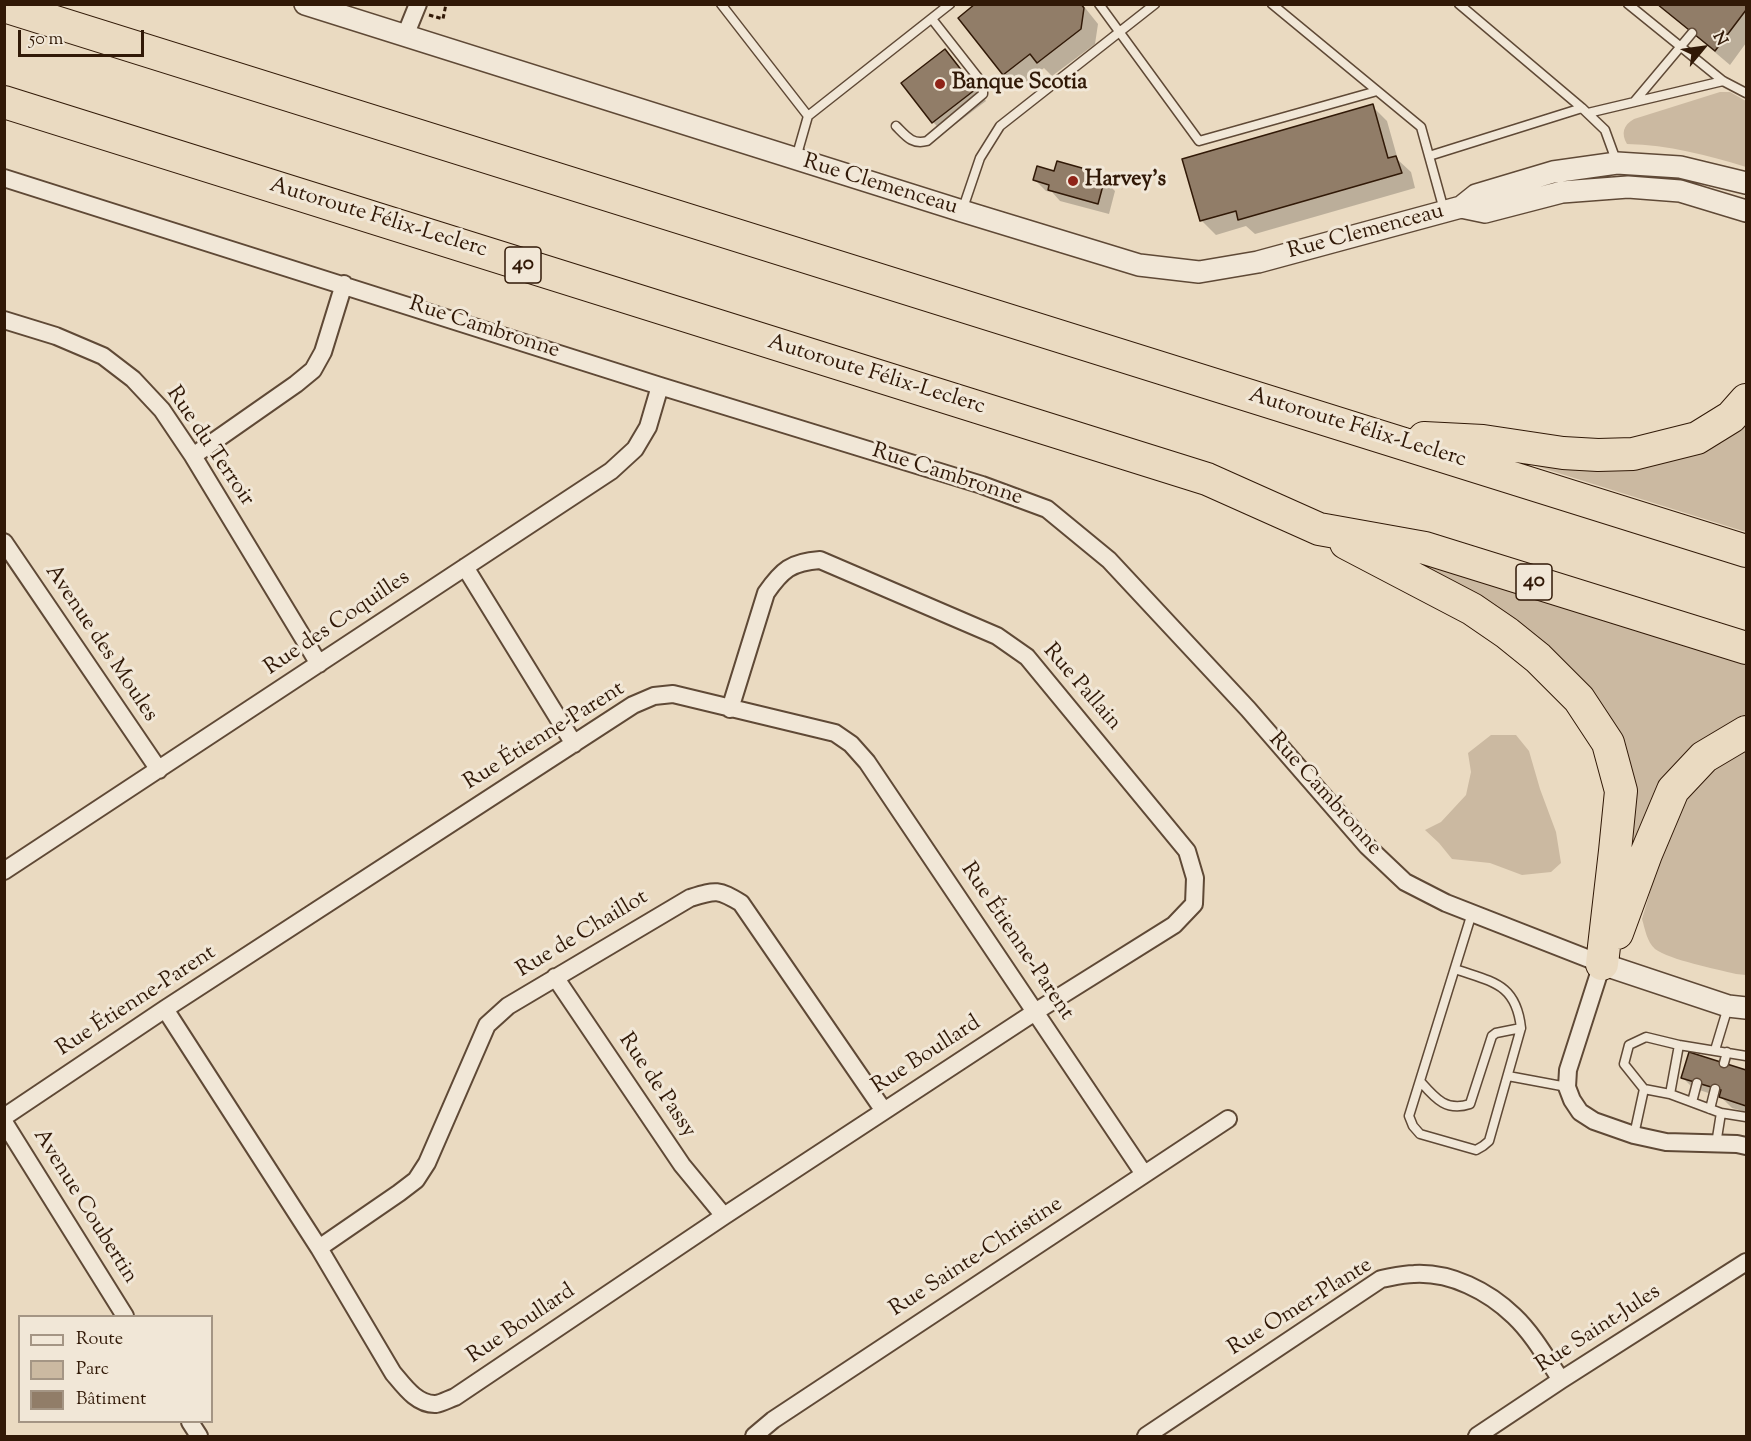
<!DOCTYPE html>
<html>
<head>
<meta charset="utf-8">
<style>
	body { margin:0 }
	#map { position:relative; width:1751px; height:1441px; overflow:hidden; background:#eadac1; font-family:"Sorts Mill Goudy",serif }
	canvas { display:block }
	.frame { position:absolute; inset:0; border:6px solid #311907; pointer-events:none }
	.legend { position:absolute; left:18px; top:1315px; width:195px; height:108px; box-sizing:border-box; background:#f1e7d7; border:2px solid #a49584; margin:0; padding:8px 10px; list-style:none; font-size:18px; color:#311907 }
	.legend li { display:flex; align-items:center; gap:12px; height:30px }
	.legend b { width:30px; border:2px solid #a49584 }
	.north { position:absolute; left:1673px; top:18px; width:60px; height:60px; -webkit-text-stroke:4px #f1e7d7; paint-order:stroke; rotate:61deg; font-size:16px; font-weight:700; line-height:24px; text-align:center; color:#311907 }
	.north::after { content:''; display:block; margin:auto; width:21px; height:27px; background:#311907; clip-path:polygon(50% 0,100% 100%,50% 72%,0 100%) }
	.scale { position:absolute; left:18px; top:30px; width:126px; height:27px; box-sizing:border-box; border:3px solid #311907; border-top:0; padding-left:8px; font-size:18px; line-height:21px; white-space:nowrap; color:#311907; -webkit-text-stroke:4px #f1e7d7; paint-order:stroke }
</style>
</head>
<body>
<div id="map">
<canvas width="1751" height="1441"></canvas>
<div class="frame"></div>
<ul class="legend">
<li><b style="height:8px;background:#f1e7d7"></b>Route</li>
<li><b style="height:16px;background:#cbb9a1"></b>Parc</li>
<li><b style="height:16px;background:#917d68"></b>Bâtiment</li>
</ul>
<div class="north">N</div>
<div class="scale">50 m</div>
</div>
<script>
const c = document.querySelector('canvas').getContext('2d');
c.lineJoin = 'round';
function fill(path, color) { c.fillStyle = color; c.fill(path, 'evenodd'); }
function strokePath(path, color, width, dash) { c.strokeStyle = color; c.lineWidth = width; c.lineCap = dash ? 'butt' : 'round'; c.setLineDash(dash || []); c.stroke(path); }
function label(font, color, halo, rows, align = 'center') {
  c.font = font + ' "Sorts Mill Goudy",serif'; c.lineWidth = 6; c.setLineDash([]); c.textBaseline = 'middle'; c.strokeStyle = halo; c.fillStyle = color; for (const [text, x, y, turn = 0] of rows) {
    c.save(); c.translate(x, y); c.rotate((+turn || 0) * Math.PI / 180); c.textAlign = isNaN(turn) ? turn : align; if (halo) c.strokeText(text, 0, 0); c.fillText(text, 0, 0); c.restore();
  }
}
fill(new Path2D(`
	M1720 92H1730L1746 101V167C1707 155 1669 145 1627 144 1621 134 1623 125 1634 119Z
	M1746 417V532L1520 461 1568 463Z
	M1403 558 1746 665V724L1627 859 1634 827 1635 799 1616 736Z
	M1491 735H1516L1529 751 1540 789 1556 832 1561 863 1551 872 1522 875 1490 863 1452 859 1439 843 1425 830 1441 822 1466 795 1471 772 1468 753Z
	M1746 748V975L1736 974C1716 969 1670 960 1655 949 1647 942 1645 929 1642 919 1659 866 1672 799 1718 763 1726 757 1737 753 1746 748Z`), '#cbb9a1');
fill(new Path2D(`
	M978 4H1082L1098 24 1095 44 1052 76 1044 68 1018 88 1004 74Z
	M1658 4H1746V43L1730 65Z
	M945 51 956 62 986 101 944 133 933 122 903 83Z
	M1372 106 1387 121 1398 160 1411 172 1415 188 1255 234 1246 226 1216 235 1201 220Z
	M1058 163 1089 171 1094 177 1104 180 1115 191 1109 214 1060 201 1052 192 1046 191 1035 180 1055 172Z
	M1690 1054 1746 1072V1112L1732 1108 1721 1097 1693 1088 1682 1077Z`), '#0003');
const building = new Path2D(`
	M975 4H1081L1084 8 1081 29 1037 63 1030 54 1003 75 958 18Z
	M1657 4H1746V10L1715 51Z
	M945 49 976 89 932 123 901 83Z
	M1373 104 1388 158 1396 156 1402 173 1238 220 1236 211 1200 221 1182 159Z
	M1057 161 1089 170 1088 174 1105 178 1098 204 1048 190 1049 185 1033 180 1037 166 1054 171Z
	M1689 1052 1746 1070V1106L1719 1097 1721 1090 1681 1078Z`);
fill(building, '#917d68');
strokePath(building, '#311907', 1.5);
const service = new Path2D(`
	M721 4 808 116
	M1099 4 1199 141 1377 91
	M1272 4 1421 127 1444 210
	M1459 4 1582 108 1605 130 1617 163
	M1628 4 1723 81 1746 93
	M1634 102 1692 33
	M1588 113 1723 81
	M896 126C906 136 912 145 927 141L983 94V84L932 19
	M1429 156 1582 108
	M796 158 808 116 950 4
	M962 211 980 158 1000 126 1155 4
	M1455 969C1492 982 1516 983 1521 1028L1489 1141 1483 1146 1476 1150 1420 1134 1413 1126 1409 1116 1472 913
	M1715 1050 1728 1007
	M1724 1063 1727 1052
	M1508 1076 1567 1087
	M1420 1081C1435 1098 1446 1112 1470 1104L1492 1036 1496 1033 1521 1028
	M1644 1089 1670 1094 1721 1113
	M1670 1094 1679 1045
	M1692 1102 1697 1083
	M1710 1109 1715 1089
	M1634 1135 1644 1089 1624 1064 1629 1045 1646 1037 1679 1045 1746 1056
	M1716 1144 1721 1113 1746 1117`);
const minor = new Path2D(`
	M405 36 418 4
	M4 178 660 386 982 485 1047 509 1109 560 1248 709 1367 846 1405 882 1446 903 1602 964 1568 1070 1567 1087 1572 1100 1580 1112 1594 1121 1634 1135 1666 1142 1737 1144 1746 1146
	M4 320 56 336 103 356 133 379 162 410 193 456 319 664
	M193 456 296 384 313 370 323 352 344 284
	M4 542 159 770
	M465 567 574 744
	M4 871 611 471 635 449 648 427 660 386
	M555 977 682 1165 724 1216
	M165 1009 319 1248 393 1373C404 1386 417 1405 436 1404 442 1403 449 1399 455 1397L724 1216 1035 1012 1174 925 1194 904 1195 878 1187 851 1027 657 997 636 820 560C791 562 782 570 766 593L730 709
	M4 1117 165 1009 633 705 654 696 673 694 835 733 851 744 867 762 1144 1174
	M4 1122 125 1316
	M319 1248 399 1193 416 1180 427 1163 487 1025 508 1006 690 898C716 890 718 889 741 903L884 1111
	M190 1422 199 1436
	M754 1436 773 1420 1228 1119
	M1146 1436 1381 1279C1392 1277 1403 1274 1414 1274 1451 1272 1488 1291 1514 1316 1533 1334 1547 1359 1561 1380
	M1477 1436 1561 1380 1746 1262`);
const tertiary = new Path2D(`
	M305 4 962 211 1139 265 1199 272 1258 262 1461 207 1476 195 1553 172 1617 163 1680 167 1746 183
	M1461 207 1485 212 1562 192 1628 187 1680 191 1746 211
	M1602 964 1728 1006 1746 1008`);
const motorway = new Path2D(`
	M4 6 1746 551
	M4 102 1207 479 1319 529 1425 548 1746 648
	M1424 438 1483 441 1563 453 1598 455 1633 454 1697 438 1731 417 1746 400
	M1346 543 1472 609 1507 633 1538 658 1579 699 1608 743 1621 791 1615 851 1602 964
	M1617 933 1646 854 1673 790 1704 757 1746 732`);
strokePath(service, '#5f4936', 11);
strokePath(minor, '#5f4936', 20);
strokePath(tertiary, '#5f4936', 24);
strokePath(motorway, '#311907', 34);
strokePath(new Path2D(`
	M429 15 443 19 446 4`), '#311907', 3, [4.5, 3]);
strokePath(service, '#f1e7d7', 8);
strokePath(minor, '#f1e7d7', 16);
strokePath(tertiary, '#f1e7d7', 21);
strokePath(motorway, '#eadac1', 32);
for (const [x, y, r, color] of [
	[940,84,6,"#8f2418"],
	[1073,181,6,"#8f2418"]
]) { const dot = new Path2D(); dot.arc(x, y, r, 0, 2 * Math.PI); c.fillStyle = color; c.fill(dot); strokePath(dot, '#f1e7d7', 2); }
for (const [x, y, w] of [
	[523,265,36],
	[1534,582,36]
]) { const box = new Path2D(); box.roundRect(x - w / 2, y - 18, w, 36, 4.5); c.fillStyle = '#f1e7d7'; c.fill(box); strokePath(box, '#311907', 1.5); }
label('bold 21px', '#311907', null, [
	["40",523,265],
	["40",1534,582]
]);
label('bold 22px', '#311907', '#f1e7d7', [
	["Banque Scotia",952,84],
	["Harvey's",1085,181]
], 'left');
label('22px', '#311907', '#f1e7d7', [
	["Rue Clemenceau",880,186,17],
	["Autoroute Félix-Leclerc",378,219,17],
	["Rue Clemenceau",1366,233,-15],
	["Rue Cambronne",484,329,18],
	["Autoroute Félix-Leclerc",876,376,17],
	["Autoroute Félix-Leclerc",1357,429,17],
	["Rue du Terroir",209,447,56],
	["Rue Cambronne",947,476,18],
	["Rue des Coquilles",338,624,-34],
	["Avenue des Moules",100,644,56],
	["Rue Pallain",1081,688,49],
	["Rue Étienne-Parent",545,737,-32],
	["Rue Cambronne",1324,795,48],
	["Rue de Chaillot",583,935,-31],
	["Rue Étienne-Parent",1016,942,56],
	["Rue Étienne-Parent",137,1002,-33],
	["Rue Boullard",927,1056,-33],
	["Rue de Passy",656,1086,56],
	["Avenue Coubertin",84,1207,58],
	["Rue Sainte-Christine",977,1258,-33],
	["Rue Omer-Plante",1301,1308,-32],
	["Rue Boullard",522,1325,-34],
	["Rue Saint-Jules",1599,1330,-33]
]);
</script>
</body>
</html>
